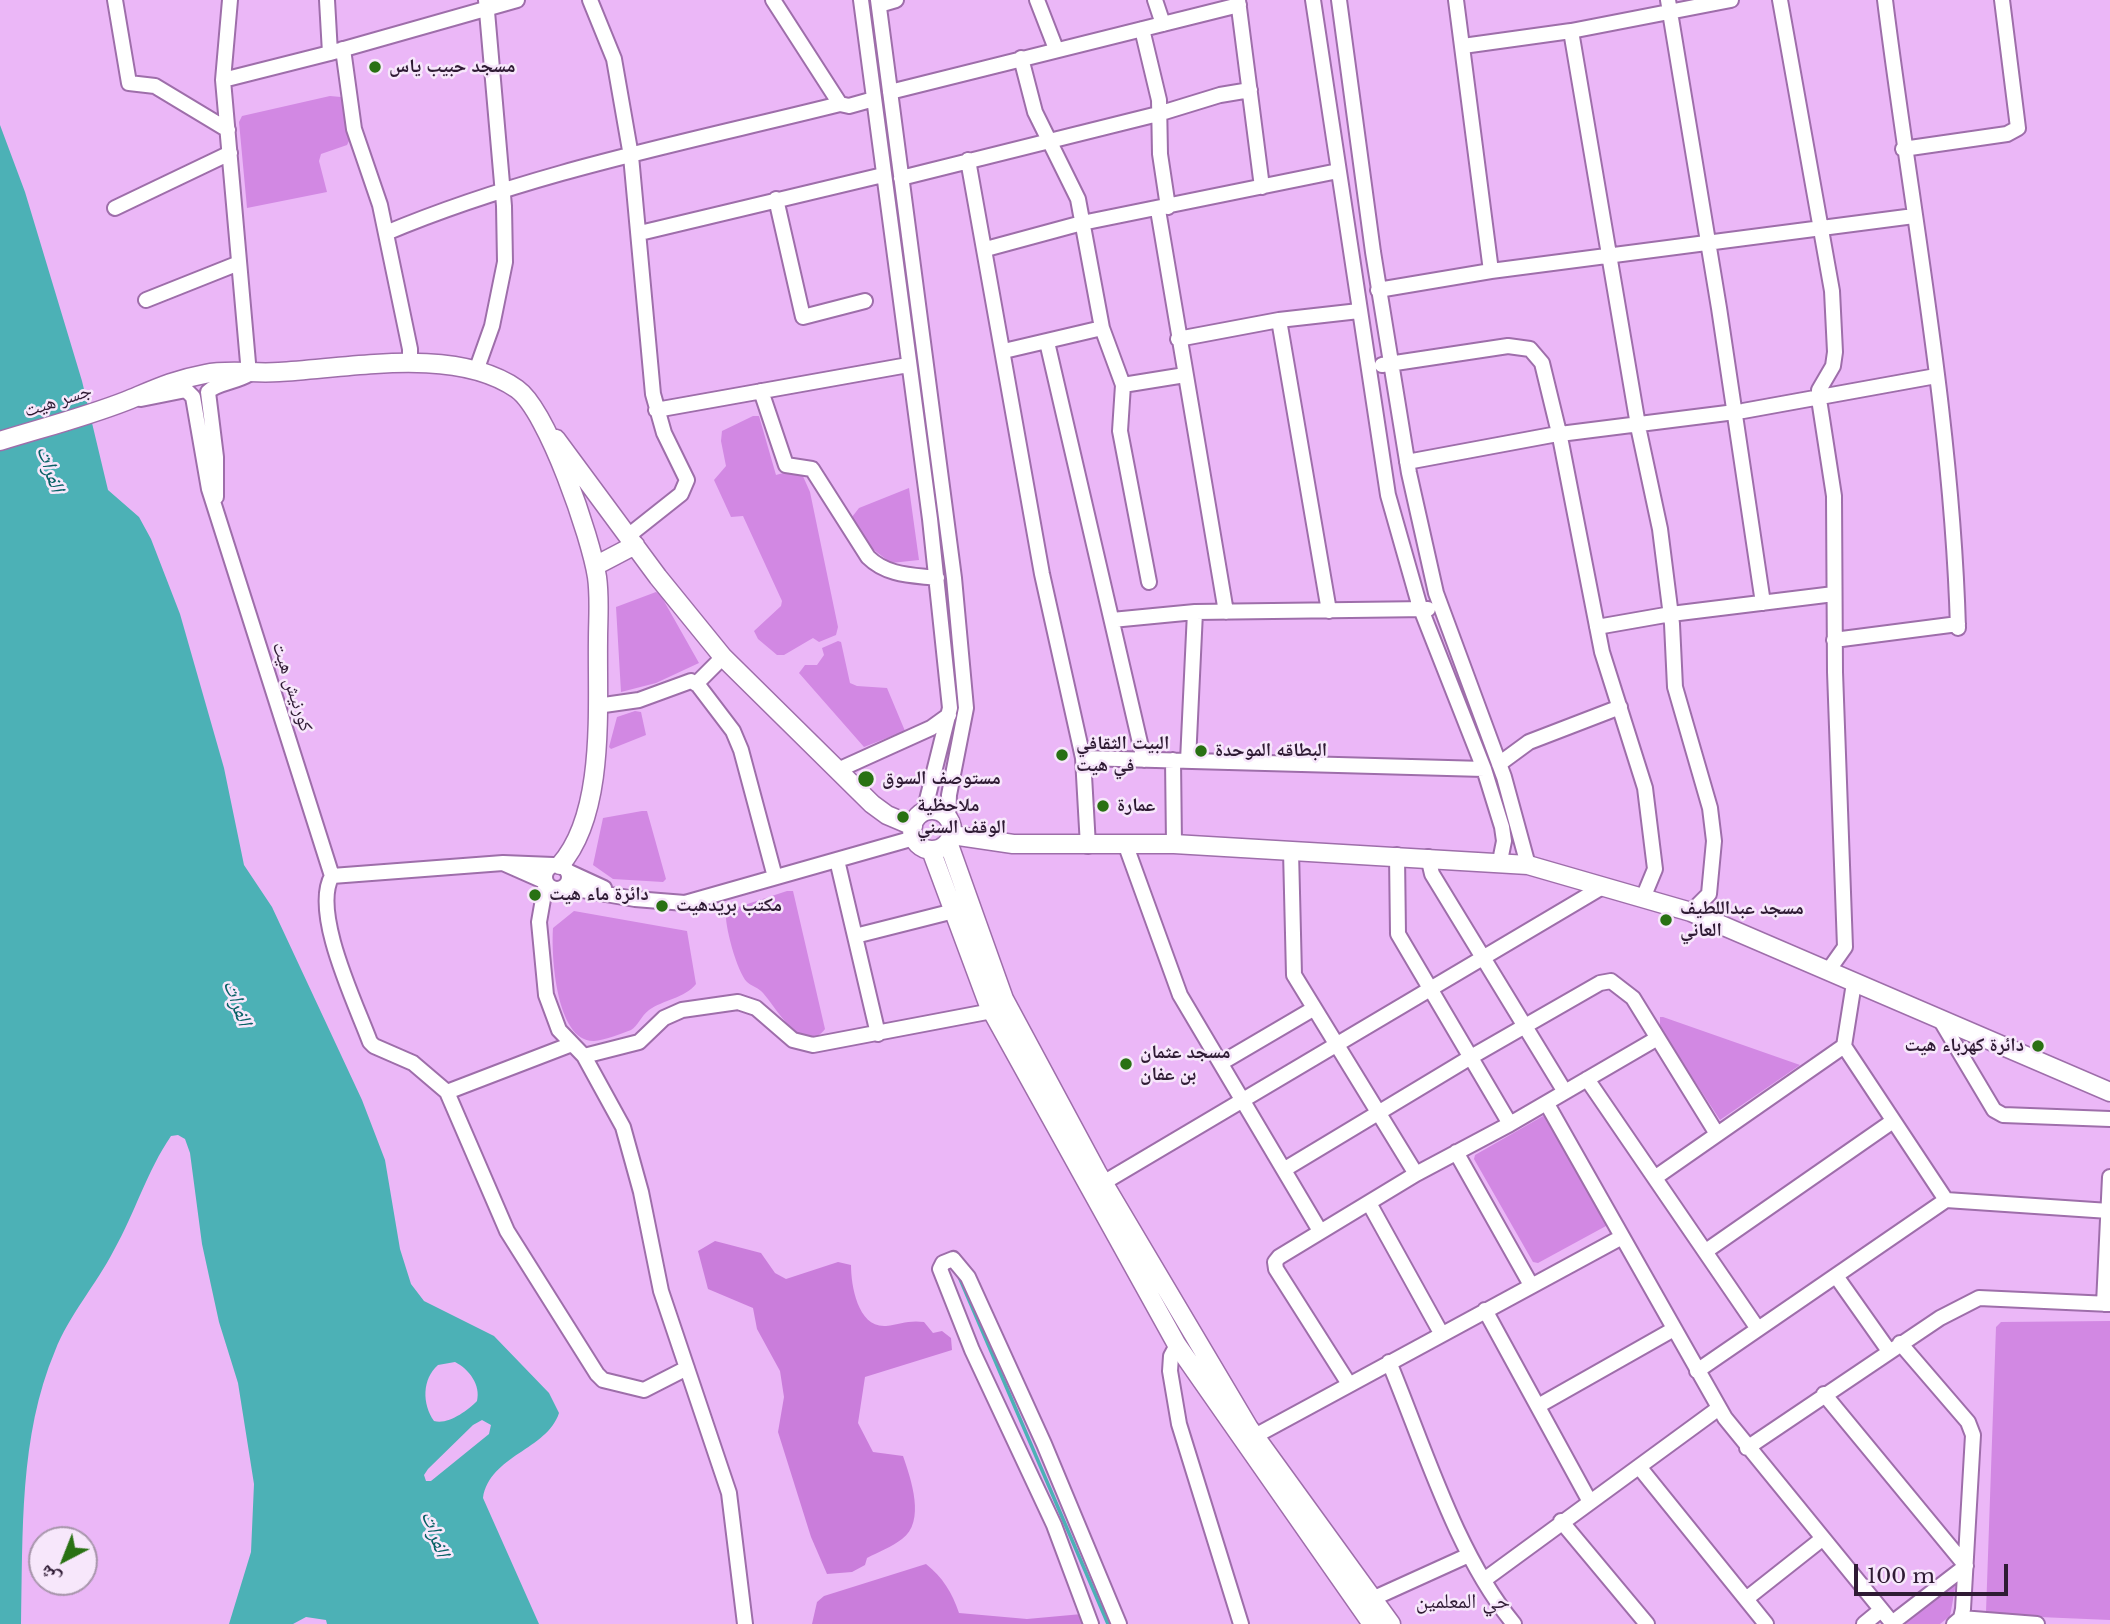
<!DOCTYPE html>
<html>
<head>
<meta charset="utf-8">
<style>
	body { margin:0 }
	#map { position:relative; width:2110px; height:1624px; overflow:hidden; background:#ebb7f7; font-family:"Libre Baskerville","Noto Naskh Arabic",serif }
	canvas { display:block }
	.north { position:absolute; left:28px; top:1526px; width:70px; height:70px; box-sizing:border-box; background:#f7e7fb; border:2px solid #a795ab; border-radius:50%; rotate:222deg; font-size:19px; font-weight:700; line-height:28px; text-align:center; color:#2f1b34 }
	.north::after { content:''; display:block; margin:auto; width:24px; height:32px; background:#297113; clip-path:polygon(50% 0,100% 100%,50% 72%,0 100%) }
	.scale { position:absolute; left:1854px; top:1564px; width:154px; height:32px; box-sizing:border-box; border:4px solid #2f1b34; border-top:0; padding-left:9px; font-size:21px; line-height:24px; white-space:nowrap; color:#2f1b34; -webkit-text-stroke:5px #f7e7fb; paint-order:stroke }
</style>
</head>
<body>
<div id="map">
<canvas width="2110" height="1624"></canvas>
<div class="north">ش</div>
<div class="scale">100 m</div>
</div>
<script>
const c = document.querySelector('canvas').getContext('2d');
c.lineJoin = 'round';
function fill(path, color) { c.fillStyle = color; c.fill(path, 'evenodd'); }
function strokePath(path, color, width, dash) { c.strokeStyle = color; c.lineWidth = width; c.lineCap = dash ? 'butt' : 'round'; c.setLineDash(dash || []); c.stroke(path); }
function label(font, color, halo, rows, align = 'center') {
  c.font = font + ' "Libre Baskerville","Noto Naskh Arabic",serif'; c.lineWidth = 5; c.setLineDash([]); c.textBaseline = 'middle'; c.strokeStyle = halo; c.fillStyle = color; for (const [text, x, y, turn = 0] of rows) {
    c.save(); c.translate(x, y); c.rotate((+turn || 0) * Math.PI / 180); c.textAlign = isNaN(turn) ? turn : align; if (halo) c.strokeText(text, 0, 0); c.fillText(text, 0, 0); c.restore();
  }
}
fill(new Path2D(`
	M330 96 341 97 350 139 347 145 321 154 319 161 327 192 247 208 239 122 242 116Z
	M753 416H759L776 475 790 471 802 474 810 492 838 627 836 635 819 642 813 638 784 655H777L758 639 754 631 781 606 782 601 743 516 731 517 714 480 726 466 721 441 722 431Z
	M909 488 919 560 891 563 870 547 852 517 859 508Z
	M656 592 660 594 699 663 656 683 621 692 616 607Z
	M838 641 841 642 850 683 857 686 887 688 905 731 864 747 799 673 805 665H817L824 655 822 648Z
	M635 711 641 712 646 735 611 749 609 747 617 717Z
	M642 811H647L666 879 663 882 613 879 593 865 603 818Z
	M787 891H793L825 1029C802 1059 774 1003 761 991 757 987 751 986 747 982 737 972 724 924 726 911Z
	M574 911 687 931 696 984C685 998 663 1000 649 1010 641 1016 638 1026 631 1030 621 1034 604 1040 594 1041 556 1042 551 955 553 928Z
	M1660 1017H1663L1800 1065 1720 1120 1660 1028Z
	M1543 1116 1547 1117 1606 1222V1226L1538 1263 1533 1262 1474 1159 1475 1155Z
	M2110 1321V1620L1992 1615 1986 1612 1996 1327 2001 1322Z
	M1957 1578 1950 1616 1940 1624H1903Z`), '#d288e3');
fill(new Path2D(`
	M715 1241 761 1253 775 1273 786 1279 838 1262 851 1265C851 1286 858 1328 886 1326 900 1324 909 1320 924 1322L933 1333 942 1331 951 1338 952 1350 865 1377 858 1423 873 1452 903 1456C911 1479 926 1522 902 1539 892 1547 878 1552 867 1558L865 1565 852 1572 827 1574 811 1537 778 1432 784 1397 780 1371 757 1329 753 1308 708 1289 698 1251Z
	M926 1564C943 1578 952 1592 959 1613L1027 1619 1082 1614 1087 1624H812L817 1602 824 1596Z`), '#ca7ddb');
fill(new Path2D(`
	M0 125 25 192 82 381 108 490 139 517 151 539 180 614 224 768 244 865 272 907 362 1100 385 1160 400 1249 411 1284 424 1301 494 1336 549 1393 559 1413C547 1450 490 1455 483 1498L539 1624H327L326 1620 306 1617 293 1624H229L251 1552 254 1484 238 1383 219 1322 202 1244 190 1153 185 1139 178 1135 171 1136C147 1171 135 1213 114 1250 96 1285 69 1315 55 1351 19 1436 23 1533 21 1624H0ZM455 1362C469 1369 481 1385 477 1401 467 1411 448 1425 434 1421 422 1404 422 1379 438 1365ZM482 1420 491 1425 489 1434 431 1481H426L424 1475 428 1469 473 1425Z`), '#4cb1b6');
strokePath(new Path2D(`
	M957 1272 1108 1624`), '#4cb1b6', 3.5);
const minor = new Path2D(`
	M115 0 129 83 155 86 228 130
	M590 0 614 59 631 156 653 394 664 433 687 480 681 494 628 536
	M773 0 840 104
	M861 0 930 519 950 708 924 812
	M878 0 954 578 966 708 949 795 948 818
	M1037 0 1056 49
	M1155 0 1163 24
	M1238 0 1262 187
	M1313 0 1388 495 1419 604 1484 769 1502 827 1504 841 1500 861
	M1339 0 1373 252 1409 473 1436 593 1504 777 1528 865
	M1456 0 1491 271
	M1668 0 1719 308 1763 603
	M1780 0 1832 291 1835 352 1833 366 1819 390V399L1834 496 1835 672 1845 947 1828 971
	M1885 0C1911 209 1952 417 1958 628
	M879 5 896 0
	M1142 29 1159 100 1160 154 1168 207
	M1571 31 1639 431 1660 529 1672 624 1675 687 1710 808 1714 841 1709 894 1691 912
	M1463 46 1571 31 1731 0
	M343 49 354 129 380 205 410 349V364
	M330 53 517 0
	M1021 58 1035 112 1078 199 1102 328 1123 385 1120 431 1149 582
	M223 80 330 53 327 0
	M890 92 1239 5
	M1903 149 2007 134 2018 128 2002 0
	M968 160 1042 574 1083 758 1088 846
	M901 178 1158 114 1220 95 1250 90
	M776 199 803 317 865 301
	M115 208 230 153
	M1158 210 1226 612
	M386 233C531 172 688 142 840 104L849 106 874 99
	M640 233 883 175
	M986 249 1082 223 1338 171
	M1378 290 1491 271 1914 216
	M146 300 239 263
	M1279 320 1329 611
	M1178 339 1279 320 1359 311
	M1047 342 1144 760
	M1004 351 1102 328
	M1382 365 1508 346 1530 349 1542 363 1560 437 1602 652 1645 788 1655 869 1643 898
	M476 371 492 326 505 262 504 206 486 0
	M1123 385 1185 375
	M761 391 786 465 812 469 868 557C887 576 913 575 937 578
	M141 399 186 390 193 397 209 489 332 876
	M656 410 908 365
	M1407 462 1552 435 1743 411 1936 376
	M216 497V457L208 392C216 383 237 382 249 374L223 80 230 0
	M1112 620 1195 612 1428 609
	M1597 627 1671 614 1834 594
	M1834 640 1958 624
	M696 684 723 657
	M597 706 639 700 691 681 698 685 733 731 741 750 775 877
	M1083 758 1484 769
	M1173 760 1174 844
	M1188 761 1195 612
	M1499 764 1529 742 1620 707
	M838 770 931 728 949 715
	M1126 846 1180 995 1320 1231
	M1291 851 1294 975 1416 1174
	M1397 855 1398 934 1510 1124
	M1428 857 1432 874 1565 1092
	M837 860 878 1034
	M503 863 546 882 539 922 546 995 559 1030 584 1056 623 1127 641 1192 661 1291 729 1493 745 1624
	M545 877a12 12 0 1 1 24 0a12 12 0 1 1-24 0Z
	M567 871 604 888
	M332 876C311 912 356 1004 370 1042L374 1046 413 1063 447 1092 572 1044
	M332 876 503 863 553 865
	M564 887 635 899 685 903 914 838
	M855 936 954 911
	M1854 983 1844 1046 1946 1200
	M1941 1021 1994 1110 2003 1115 2110 1119
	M584 1056 639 1042 664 1018 682 1010 738 1002 756 1008 793 1040 813 1045 992 1011
	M1221 1063 1313 1009
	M1587 1079 1758 1329
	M447 1092 507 1231 597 1374 603 1380 644 1390 687 1368
	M1547 1104 1725 1418 1893 1624
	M1456 1152 1531 1285
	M1285 1169 1471 1057 1600 983 1611 981 1633 998 1717 1134
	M1656 1177 1844 1046
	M1103 1183 1604 886
	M1369 1203 1441 1333
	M1706 1251 1893 1121
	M1836 1276 1889 1351
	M2104 1304 2110 1177
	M1485 1310 1590 1502
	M1900 1343 1968 1422 1973 1435 1963 1609 1961 1618 1954 1624
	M1177 1345 1171 1356 1170 1371 1179 1424 1241 1624
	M1389 1362C1424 1446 1456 1554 1514 1624
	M1697 1371 1946 1200 2109 1211
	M1349 1384 1276 1269 1275 1262 1279 1257 1416 1174 1510 1124 1656 1039
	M1824 1394 1966 1566 1892 1623
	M1538 1406 1674 1329
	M1255 1436 1622 1237
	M1747 1448 1940 1318 1979 1298 2110 1304
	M1640 1468 1766 1624
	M1561 1521 1647 1624
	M1484 1580 1719 1408
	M1372 1599 1469 1555
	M1746 1599 1822 1539
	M1961 1618 2037 1624
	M1091 1624 1054 1525 972 1350 940 1269 943 1263 953 1259 968 1277 1044 1444 1119 1624
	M1864 1624 1881 1610`);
const major = new Path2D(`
	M556 439 658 577 723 657 872 804 887 815 913 826
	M0 441C42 428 85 417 126 401 155 389 173 380 205 374 229 369 255 374 279 372 350 368 456 346 517 389 548 411 591 538 597 577 600 598 598 619 598 640 597 707 606 813 560 865
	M595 566 635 545
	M912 830a20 20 0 1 1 40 0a20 20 0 1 1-40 0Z
	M952 835 1013 844H1174L1528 865 1691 912 2110 1092
	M948 842 1004 999 1097 1172 1249 1428 1391 1624
	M931 850 989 1006 1177 1345 1372 1624`);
strokePath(minor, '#9e6eaa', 18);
strokePath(major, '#9e6eaa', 21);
strokePath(minor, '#fff', 14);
strokePath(major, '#fff', 18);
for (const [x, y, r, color] of [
	[375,67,7,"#297113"],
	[1201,751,7,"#297113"],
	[1062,755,7,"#297113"],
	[866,779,9,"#297113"],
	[1103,806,7,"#297113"],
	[903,817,7,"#297113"],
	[535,895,7,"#297113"],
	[662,906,7,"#297113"],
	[1666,920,7,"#297113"],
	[2038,1046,7,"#297113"],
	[1126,1064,7,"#297113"]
]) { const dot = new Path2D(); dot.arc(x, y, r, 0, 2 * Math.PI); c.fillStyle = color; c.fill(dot); strokePath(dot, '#f7e7fb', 2.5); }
label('bold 19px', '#2f1b34', '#f7e7fb', [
	["مسجد حبيب ياس",389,67],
	["البيت الثقافي",1076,744],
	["في هيت",1076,766],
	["البطاقه الموحدة",1215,751],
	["مستوصف السوق",882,779],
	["ملاحظية",917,806],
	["الوقف السني",917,828],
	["عمارة",1117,806],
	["دائرة ماء هيت",549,895],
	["مكتب بريدهيت",676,906],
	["مسجد عبداللطيف",1680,909],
	["العاني",1680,931],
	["دائرة كهرباء هيت",2024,1046,"right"],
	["مسجد عثمان",1140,1053],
	["بن عفان",1140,1075]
], 'left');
label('19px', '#2f1b34', '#f7e7fb', [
	["جسر هيت",58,401,-18],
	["كورنيش هيت",292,687,72]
]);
label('italic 21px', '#076165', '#f7e7fb', [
	["الفرات",50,469,71],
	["الفرات",237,1003,70],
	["الفرات",435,1534,70]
]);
label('21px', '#2f1b34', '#f7e7fb', [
	["حي المعلمين",1463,1602]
]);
</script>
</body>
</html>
